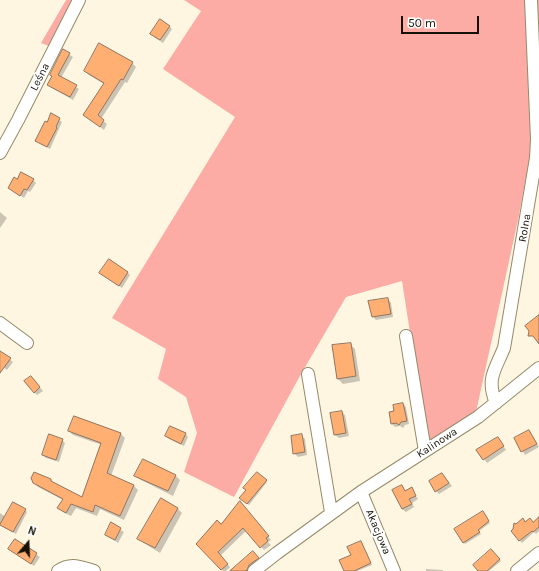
<!DOCTYPE html>
<html>
<head>
<meta charset="utf-8">
<style>
	body { margin:0 }
	#map { position:relative; width:539px; height:571px; overflow:hidden; background:#fef6e1; font-family:Karla,sans-serif }
	canvas { display:block }
	.north { position:absolute; left:8px; top:523px; width:40px; height:40px; -webkit-text-stroke:3px #fff; paint-order:stroke; rotate:19deg; font-size:11px; font-weight:700; line-height:16px; text-align:center; color:#151105 }
	.north::after { content:''; display:block; margin:auto; width:14px; height:18px; background:#151105; clip-path:polygon(50% 0,100% 100%,50% 72%,0 100%) }
	.scale { position:absolute; left:401px; top:16px; width:78px; height:18px; box-sizing:border-box; border:2px solid #151105; border-top:0; padding-left:5px; font-size:12px; line-height:14px; white-space:nowrap; color:#151105; -webkit-text-stroke:3px #fff; paint-order:stroke }
</style>
</head>
<body>
<div id="map">
<canvas width="539" height="571"></canvas>
<div class="north">N</div>
<div class="scale">50 m</div>
</div>
<script>
const c = document.querySelector('canvas').getContext('2d');
c.lineJoin = 'round';
function fill(path, color) { c.fillStyle = color; c.fill(path, 'evenodd'); }
function strokePath(path, color, width, dash) { c.strokeStyle = color; c.lineWidth = width; c.lineCap = dash ? 'butt' : 'round'; c.setLineDash(dash || []); c.stroke(path); }
function label(font, color, halo, rows, align = 'center') {
  c.font = font + ' Karla,sans-serif'; c.lineWidth = 4; c.setLineDash([]); c.textBaseline = 'middle'; c.strokeStyle = halo; c.fillStyle = color; for (const [text, x, y, turn = 0] of rows) {
    c.save(); c.translate(x, y); c.rotate((+turn || 0) * Math.PI / 180); c.textAlign = isNaN(turn) ? turn : align; if (halo) c.strokeText(text, 0, 0); c.fillText(text, 0, 0); c.restore();
  }
}
fill(new Path2D(`
	M66 0H74L49 46 41 43Z
	M184 0H539V51L528 53 531 150 518 220 476 412 427 442 402 281 346 297 301 374 234 497 184 472 197 433 186 397 158 379 166 349 112 318 235 117 163 69 201 11Z`), '#fdaca5');
fill(new Path2D(`
	M169 26 172 29 163 43 154 37Z
	M63 51 73 57 61 78 79 89 73 100 52 88 49 85Z
	M132 63 136 67 127 83 125 82 101 119 107 124 104 130 84 115 104 84 89 75 85 71Z
	M51 115 62 122 50 149 36 141Z
	M17 180H33L36 183 30 192 28 191 24 198 9 188Z
	M0 212 7 218 0 228Z
	M127 272 130 275 122 288 101 273Z
	M388 299 391 303 393 317 376 320 373 317Z
	M350 344 355 349 360 381 343 384 338 379Z
	M0 352 13 362 7 370 0 365Z
	M34 380 43 391 37 395 34 392Z
	M403 404 406 407 409 424 405 425 403 428 400 426 395 427 392 424 396 411Z
	M342 412 345 415 349 436 339 438 335 435Z
	M74 417 121 434 125 438 111 476 134 486 138 490 124 520 100 509 97 516 76 508 71 516 63 512 59 508 63 500 38 487 34 483 50 479 55 484 82 499 102 445 73 435 69 431Z
	M529 431 539 447 525 455 515 438Z
	M185 433 188 437 184 446 169 439 166 436Z
	M302 436 305 439 307 455 298 457 294 453Z
	M498 438 506 450 487 463 478 450Z
	M62 440 65 443 59 462 46 458 43 455Z
	M257 473 267 482 249 505 241 498 247 490Z
	M442 474 452 486 439 494 436 491Z
	M136 475H175L180 480 173 496 141 480Z
	M402 487 406 492 411 489 418 499 412 503 414 507 406 512 402 509Z
	M243 506 271 540 268 542 271 545 264 550 247 530 220 556 230 567 226 571H223L197 544Z
	M177 508 182 513 160 553 144 543 139 539Z
	M25 510 27 512 16 534 0 525V513L6 517Z
	M484 514 490 523 479 531 481 534 465 544 456 530Z
	M539 519V531L536 534 534 532 522 543 512 531 526 523H533Z
	M111 524 124 532 118 543 106 535Z
	M15 540 40 557 34 566 10 549Z
	M361 542 372 565 357 571H345L352 556Z
	M491 550 501 561 489 571H479Z
	M253 552 261 561 251 571H235Z
	M426 569 443 570V571H426Z`), '#0003');
const building = new Path2D(`
	M160 19 170 26 160 40 150 34Z
	M99 43 133 62 123 80 121 79 98 115 104 120 100 127 83 115 104 83 84 71Z
	M63 49 70 53 58 75 77 85 70 97 47 85 52 76 50 75Z
	M51 113 60 118 56 127 57 128 47 147 35 141 45 121 47 122Z
	M21 172 34 179 27 190 24 189 20 196 8 188 14 177 17 179Z
	M109 259 128 272 119 286 99 273Z
	M388 298 391 314 372 317 368 301Z
	M539 315V344L533 336H528L529 331 525 326Z
	M351 343 356 376 337 379 332 345Z
	M0 351 11 358 0 373Z
	M31 376 40 387 34 393 24 381Z
	M403 403 407 421 401 422 399 425 396 423 391 424 389 412 394 411 393 405Z
	M342 411 346 433 334 435 330 413Z
	M74 416 121 433 107 473 134 485 120 516 95 505 93 512 71 504 66 513 57 508 63 499 33 483 31 478 34 472 51 479V481L82 497 101 443 68 431Z
	M170 426 186 433 181 444 165 436Z
	M529 430 537 444 521 452 514 438Z
	M49 434 63 439 56 460 42 455Z
	M302 434 305 452 293 454 291 436Z
	M498 437 504 446 483 460 476 450Z
	M143 459 176 475 168 491 134 476Z
	M257 472 267 480 247 504 239 498 246 490 243 488Z
	M442 473 449 483 435 492 429 481Z
	M402 485 405 491 412 487 416 496 409 499 412 504 402 509 392 490Z
	M161 498 178 508 155 548 137 539Z
	M240 501 269 536 266 538 268 541 260 548 243 528 218 552 228 564 221 570 196 544 217 520 221 524Z
	M13 502 26 509 13 532 0 525Z
	M483 511 489 521 478 530 480 532 463 543 454 529Z
	M539 517V527L533 532 532 531 519 541 511 531 513 529 514 523 516 524 523 518 525 522 530 518 533 522Z
	M111 522 121 528 115 540 105 535Z
	M15 539 37 553 31 564 8 549Z
	M361 541 371 563 354 571H344L339 560 351 555 347 547Z
	M491 549 500 559 487 571H478L473 565Z
	M253 551 259 558 249 565 247 570 245 571H230Z`);
fill(building, '#ffaf72');
strokePath(building, '#92745f', 1);
const street = new Path2D(`
	M0 153 18 120 79 0
	M0 323 27 343
	M406 336 425 451
	M308 374 331 512
	M496 403C486 379 495 370 504 348L536 158 537 139 531 0
	M361 492 394 571
	M58 571C71 562 80 567 94 571
	M254 571 277 553 361 492 478 417 539 368
	M517 571 539 553`);
strokePath(street, '#968a69', 14);
strokePath(street, '#fff', 12);
label('11px', '#151105', '#fff', [
	["Leśna",40,77,-63],
	["Rolna",525,228,-80],
	["Kalinowa",437,443,-33],
	["Akacjowa",378,532,67]
]);
</script>
</body>
</html>
